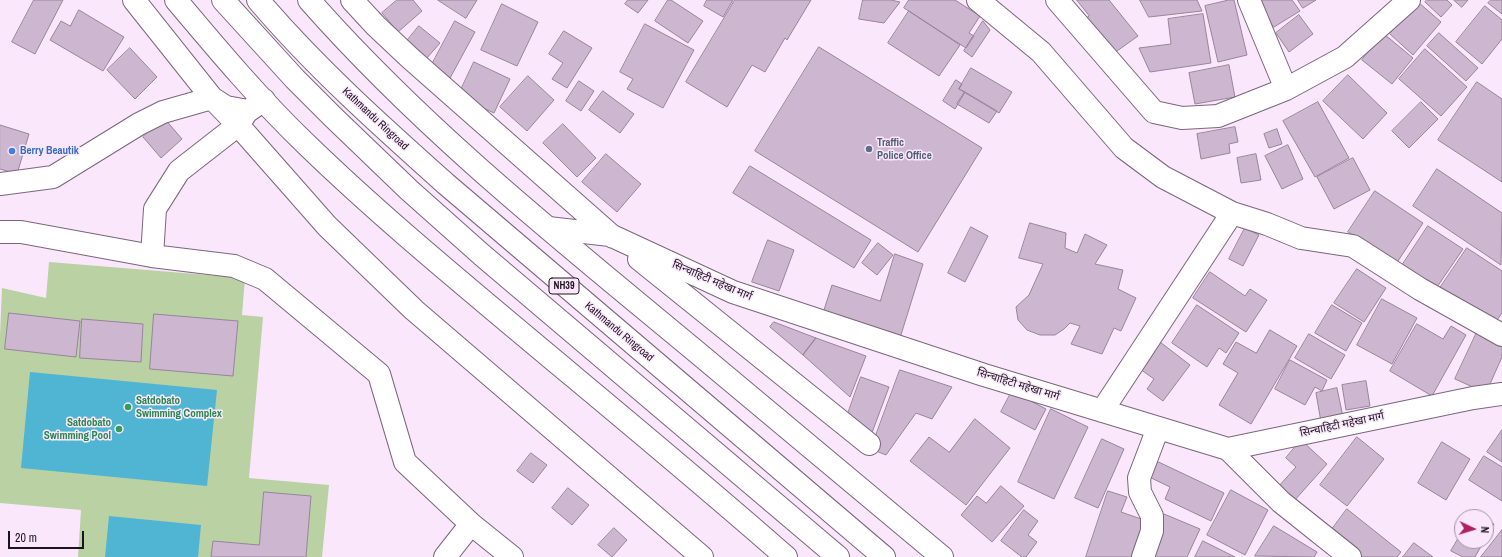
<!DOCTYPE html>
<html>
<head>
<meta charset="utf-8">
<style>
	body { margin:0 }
	#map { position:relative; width:1502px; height:557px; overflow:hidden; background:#fae7fc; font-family:"Archivo Narrow",sans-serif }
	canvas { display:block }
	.north { position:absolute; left:1454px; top:509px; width:40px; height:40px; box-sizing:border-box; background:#fae7fc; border:1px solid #a193a3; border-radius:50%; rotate:94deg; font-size:11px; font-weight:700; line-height:16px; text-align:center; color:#1c141d }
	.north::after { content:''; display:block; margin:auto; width:14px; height:18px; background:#ad2261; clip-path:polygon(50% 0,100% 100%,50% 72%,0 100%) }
	.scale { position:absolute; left:8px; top:531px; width:76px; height:18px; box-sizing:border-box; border:2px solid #1c141d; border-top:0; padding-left:5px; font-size:12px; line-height:14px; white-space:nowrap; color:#1c141d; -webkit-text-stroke:3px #fae7fc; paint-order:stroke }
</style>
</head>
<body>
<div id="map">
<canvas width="1502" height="557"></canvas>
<div class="north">N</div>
<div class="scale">20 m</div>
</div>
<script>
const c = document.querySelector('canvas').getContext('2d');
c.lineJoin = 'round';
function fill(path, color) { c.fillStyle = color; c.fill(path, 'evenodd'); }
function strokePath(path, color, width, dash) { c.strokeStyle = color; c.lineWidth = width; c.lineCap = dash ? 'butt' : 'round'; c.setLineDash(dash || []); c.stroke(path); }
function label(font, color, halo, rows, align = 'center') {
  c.font = font + ' "Archivo Narrow","Noto Sans Devanagari",sans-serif'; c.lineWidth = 3; c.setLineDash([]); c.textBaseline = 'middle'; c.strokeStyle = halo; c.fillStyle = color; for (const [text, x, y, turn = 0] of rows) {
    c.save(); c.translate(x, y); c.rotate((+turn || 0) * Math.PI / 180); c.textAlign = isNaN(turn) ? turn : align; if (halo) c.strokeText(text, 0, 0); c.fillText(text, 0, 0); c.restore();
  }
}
fill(new Path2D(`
	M49 262 245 278 242 315 263 317 249 478 329 485 322 557H78L81 510 0 503V335L2 288 46 298Z`), '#bad1a4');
fill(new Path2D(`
	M30 372 217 390 207 486 21 468Z
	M109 516 201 525 198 557H105Z`), '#50b4d3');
const building = new Path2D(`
	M34 0H63L35 54 12 42Z
	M397 0H413L422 11 398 32 382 13Z
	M438 0H477L466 18Z
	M628 0H648L638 13 625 4Z
	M668 0H671L703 21 688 43 655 21Z
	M707 0H733L723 17 704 6Z
	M735 0H811L787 40 785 38 765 72 752 65 727 107 686 82Z
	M863 0H891L900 2 884 23 859 19Z
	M909 0H955L980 16 969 33 974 36 966 48 904 8Z
	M1077 0H1109L1138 36 1110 56 1084 20 1089 16Z
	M1140 0H1197L1202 11 1149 17Z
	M1229 0H1234L1247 55 1218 62 1205 6Z
	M1257 0H1292L1300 11 1274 27Z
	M1298 0H1316L1303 8Z
	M1427 0H1447L1452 5 1441 17 1425 2Z
	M1454 0H1468L1462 7Z
	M1491 0H1502V14L1488 3Z
	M1418 2 1441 22 1413 55 1390 34Z
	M502 4 538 22 517 66 481 50Z
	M1485 6 1502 20V39L1482 64 1456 42Z
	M79 10 124 37 103 71 50 40 61 21 70 26Z
	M909 11 960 45 939 76 888 43Z
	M1203 14 1211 63 1150 72 1139 48 1171 44 1168 19Z
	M1299 15 1313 34 1289 52 1276 33Z
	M455 21 475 32 449 80 429 70Z
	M983 21 990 30 972 57 964 51Z
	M645 24 694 50 663 108 627 89 633 79 620 72Z
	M419 26 440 43 426 59 406 42Z
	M564 31 592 48 567 88 552 79 563 63 549 54Z
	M1439 33 1478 68 1466 81 1427 46Z
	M1384 34 1413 58 1392 84 1362 60Z
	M819 47 982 148 918 252 755 151Z
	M130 48 157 77 135 99 107 70Z
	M1425 49 1467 87 1441 116 1399 79Z
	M474 62 510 79 494 113 458 96Z
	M1229 65 1235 97 1195 104 1189 73Z
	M971 68 1012 92 999 113 959 89Z
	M1348 75 1387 113 1363 139 1323 101Z
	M528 76 554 100 527 131 500 107Z
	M956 80 962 84 959 89 965 92 955 109 943 101Z
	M579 81 594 91 581 111 566 101Z
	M1477 82 1502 99V182L1438 140Z
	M603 91 634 114 620 133 589 110Z
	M965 92 997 111 989 123 957 104Z
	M1318 102 1349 158 1315 177 1283 121Z
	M1421 102 1438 119 1409 148 1392 131Z
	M164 118 182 139 161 158 143 137Z
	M563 124 596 158 577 177 543 143Z
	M0 125 29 134 17 174 0 169Z
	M1235 127 1238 142 1229 144 1230 153 1201 159 1197 134Z
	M1277 129 1282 144 1269 148 1264 134Z
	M1288 145 1303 179 1282 189 1265 156Z
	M606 154 641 184 617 212 582 182Z
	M1256 154 1261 180 1241 183 1237 158Z
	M1353 158 1370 190 1334 209 1317 177Z
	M750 166 871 240 854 268 733 193Z
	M1437 169 1502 213 1501 265 1413 206Z
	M1375 191 1423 223 1396 264 1348 232Z
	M1030 223 1066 233 1065 248 1077 253 1085 234 1107 245 1095 264 1123 270 1118 289 1136 298 1121 331 1114 328 1102 354 1071 344 1080 326 1070 323 1064 329 1055 335H1040L1027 330 1018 320 1016 307 1029 295 1043 264 1019 258Z
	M1428 226 1463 249 1435 290 1401 267Z
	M971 227 988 236 965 282 948 273Z
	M1245 228 1259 235 1243 266 1229 259Z
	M768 240 794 250 779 291 752 282Z
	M878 243 893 255 877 275 862 263Z
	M1467 248 1502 271V313L1494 324 1440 288Z
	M895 254 923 264 900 338 823 313 832 285 880 301Z
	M1357 269 1386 288 1364 322 1334 303Z
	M1210 272 1245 296 1250 289 1267 300 1246 332 1193 298Z
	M1382 299 1417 318 1392 364 1357 345Z
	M1197 305 1239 333 1226 353 1219 348 1207 367 1172 343Z
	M1332 305 1362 323 1346 351 1315 333Z
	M9 313 80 321 76 357 5 349Z
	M154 314 238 321 233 376 150 369Z
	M82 319 143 324 141 362 80 358Z
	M774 322 816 338 803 355 770 327Z
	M1417 324 1443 339 1451 326 1466 335 1432 396 1390 371Z
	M1270 330 1297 346 1251 424 1219 405 1238 373 1223 364 1236 342 1256 353Z
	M1478 330 1502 342V357L1486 393 1455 379Z
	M1309 334 1345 355 1331 379 1295 358Z
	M816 338 866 356 850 397 803 355Z
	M1160 342 1190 365 1163 401 1147 389 1154 379 1140 369Z
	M1290 360 1327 380 1322 391 1315 387 1305 405 1275 389Z
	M900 370 952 387 932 419 916 413 886 455 871 449Z
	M861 377 889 387 870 438 861 434 865 426 846 419Z
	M1366 381 1370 406 1346 410 1342 385Z
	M1337 388 1343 417 1321 422 1316 393Z
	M1012 391 1046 409 1035 430 1001 412Z
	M1051 409 1088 427 1054 499 1018 482Z
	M975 419 1010 448 966 505 910 461 929 437 949 452Z
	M1502 430V462L1487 452Z
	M1357 437 1384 459 1347 506 1320 485Z
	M1102 439 1124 449 1098 508 1075 498Z
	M1301 440 1327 464 1294 501 1278 487 1296 467 1286 458Z
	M1442 442 1470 459 1446 500 1418 483Z
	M531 453 547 465 533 483 517 471Z
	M1484 456 1502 467V501L1469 480Z
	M1150 458 1224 493 1211 521 1165 499 1170 487 1143 474Z
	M1001 486 1024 506 992 542 961 515 977 496 986 503Z
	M568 488 589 505 572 525 552 508Z
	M1231 490 1268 510 1245 555 1207 535Z
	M1108 491 1127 497 1121 512 1147 521 1135 557H1086Z
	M264 492 311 496 306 557H211L213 541 259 545Z
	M1347 509 1401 552 1397 557H1363L1330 532Z
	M1024 510 1038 521 1028 535 1037 542 1026 557H1022L1001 541Z
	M1474 512 1482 517H1471Z
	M1164 514 1200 529 1187 557H1145Z
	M1486 519 1494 524 1486 538Z
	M1274 526 1317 552 1314 557 1255 556Z
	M614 528 627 540 612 557 598 545Z
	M1502 530V557H1481Z
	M1462 532V541H1484L1475 557H1463L1451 551Z
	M1203 541 1235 557H1195Z
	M1414 543 1433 557H1403Z`);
fill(building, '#cdb6cf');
strokePath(building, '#99849b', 1);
const minor = new Path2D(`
	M134 0 212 98 238 125 327 226 414 310 702 557
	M352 0 376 26 410 58 613 237
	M978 0 1041 52 1124 148 1163 177 1232 213 1267 224 1301 238 1353 246 1420 289 1502 335
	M1057 0 1154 112 1182 118 1218 116 1286 89 1345 57 1409 0
	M1249 0 1286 89
	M0 184 53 177 139 124 163 112 212 98 226 107 248 111 264 100
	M548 228 610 235 733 292 984 375 1228 449 1473 398 1502 394
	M0 232H21L152 256 234 266 265 279 379 374 405 462 471 524 445 557
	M152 256 155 209 179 171 238 125 246 113
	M639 259 869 444
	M1102 411 1232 213
	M1228 449 1281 502 1350 557
	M471 524 512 557
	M1143 557 1152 531V516L1140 492 1139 478 1158 428`);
const major = new Path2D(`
	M176 0C218 50 260 100 307 145 371 207 439 264 507 321 600 399 694 476 786 557
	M309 0C412 117 532 216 652 315 749 395 845 476 942 557`);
const highway = new Path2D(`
	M223 0 295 79 333 117 409 190 482 255 838 557
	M258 0C315 67 381 126 446 184L884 557`);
strokePath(minor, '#7b667d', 24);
strokePath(major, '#7b667d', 24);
strokePath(highway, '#7b667d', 24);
strokePath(minor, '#fff', 22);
strokePath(major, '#fff', 22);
strokePath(highway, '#fff', 22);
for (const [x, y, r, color] of [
	[869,149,4,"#5c6f8a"],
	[12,151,4,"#3f7fe0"],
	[128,407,4,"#2e9e5b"],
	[119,429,4,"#2e9e5b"]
]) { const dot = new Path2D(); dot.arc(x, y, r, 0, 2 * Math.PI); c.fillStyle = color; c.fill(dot); strokePath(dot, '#fae7fc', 1.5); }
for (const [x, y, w] of [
	[564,286,30]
]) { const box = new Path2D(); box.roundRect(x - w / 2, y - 8, w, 16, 3); c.fillStyle = '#fae7fc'; c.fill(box); strokePath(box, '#1c141d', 1); }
label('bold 10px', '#1c141d', null, [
	["NH39",564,286]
]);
label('11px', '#1c141d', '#fae7fc', [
	["Kathmandu Ringroad",375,119,43],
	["सिन्चाहिटी महेखा मार्ग",712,281,23],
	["Kathmandu Ringroad",619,332,40],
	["सिन्चाहिटी महेखा मार्ग",1018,385,17],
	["सिन्चाहिटी महेखा मार्ग",1342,425,-12]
]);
label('bold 11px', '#4e5e75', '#fae7fc', [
	["Traffic",877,143],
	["Police Office",877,156]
], 'left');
label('bold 11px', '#366cbe', '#fae7fc', [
	["Berry Beautik",20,151]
], 'left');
label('bold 11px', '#27864d', '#fae7fc', [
	["Satdobato",136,401],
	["Swimming Complex",136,414],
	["Satdobato",111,423,"right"],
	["Swimming Pool",111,436,"right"]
], 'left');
</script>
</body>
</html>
